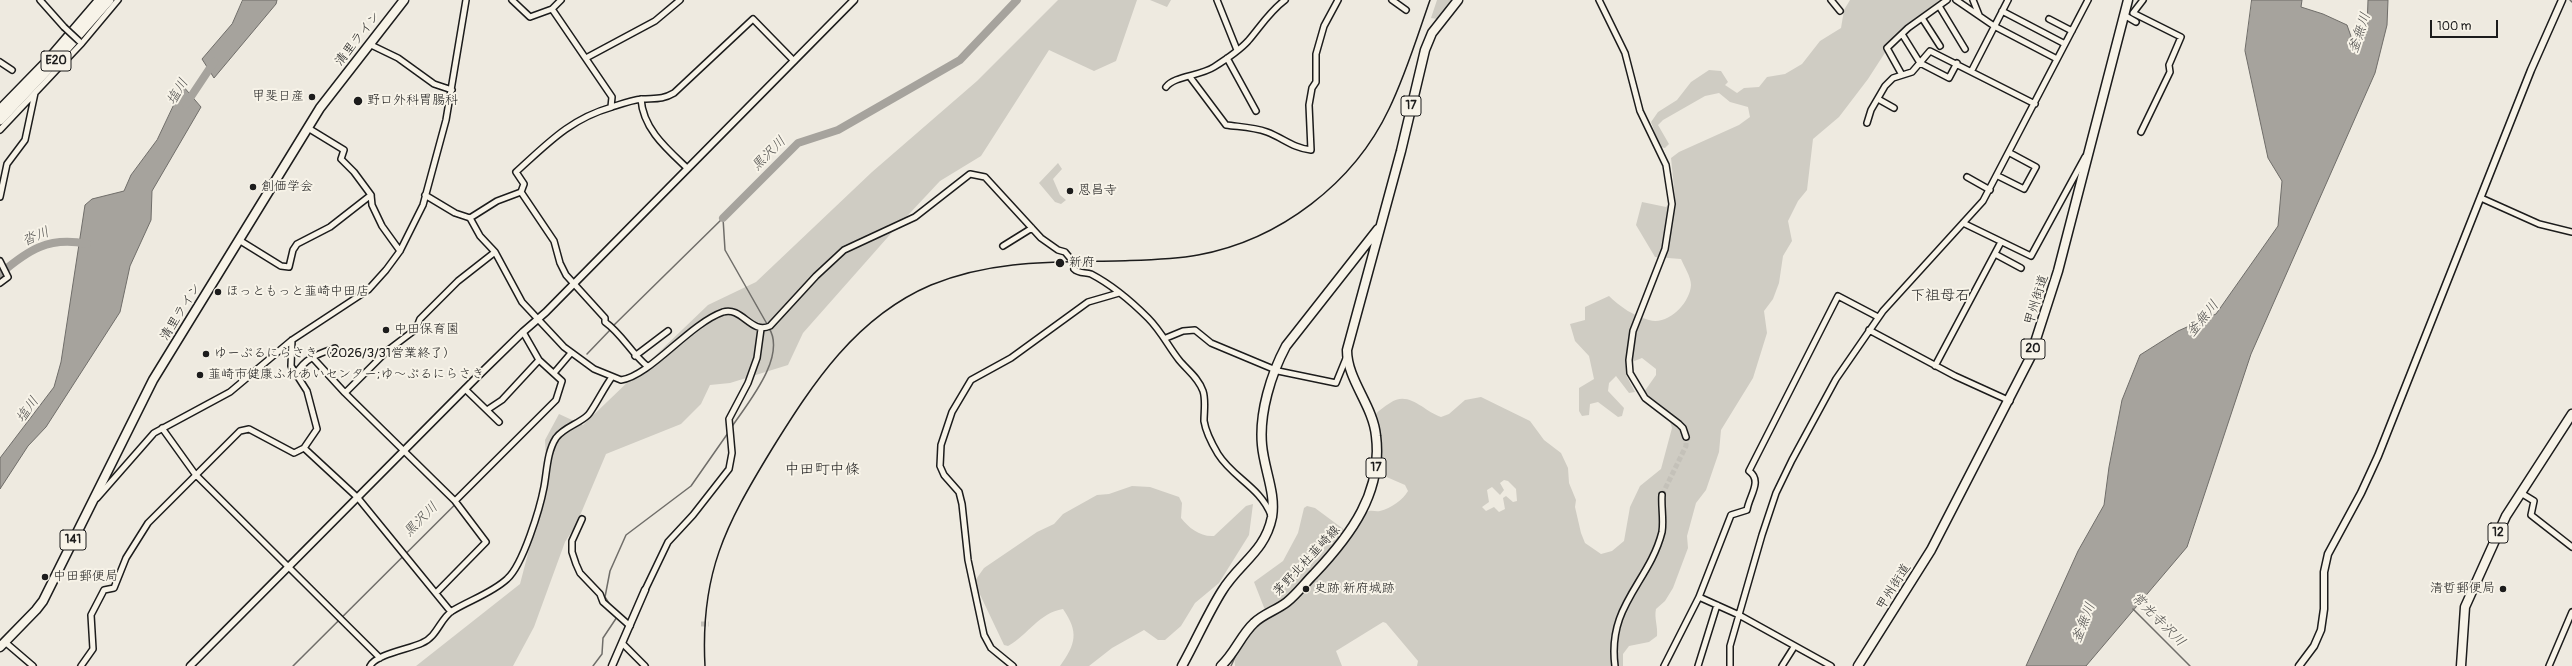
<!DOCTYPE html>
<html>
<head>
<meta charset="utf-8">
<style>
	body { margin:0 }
	#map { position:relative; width:2572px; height:666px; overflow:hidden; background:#eeeae0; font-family:Pangolin,sans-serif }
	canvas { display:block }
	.scale { position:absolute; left:2430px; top:20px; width:68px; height:18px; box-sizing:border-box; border:2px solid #1c1c1c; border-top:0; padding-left:5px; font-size:12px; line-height:14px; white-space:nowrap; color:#1c1c1c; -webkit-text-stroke:3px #f7f3e8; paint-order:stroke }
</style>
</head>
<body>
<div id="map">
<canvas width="2572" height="666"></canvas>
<div class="scale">100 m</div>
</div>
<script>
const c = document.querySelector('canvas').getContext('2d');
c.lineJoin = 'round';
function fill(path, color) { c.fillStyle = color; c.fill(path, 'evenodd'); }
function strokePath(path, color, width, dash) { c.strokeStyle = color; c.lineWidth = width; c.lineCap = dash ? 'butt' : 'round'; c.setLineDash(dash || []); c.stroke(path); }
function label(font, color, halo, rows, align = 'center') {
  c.font = font + ' Pangolin,"Klee One",sans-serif'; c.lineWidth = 4; c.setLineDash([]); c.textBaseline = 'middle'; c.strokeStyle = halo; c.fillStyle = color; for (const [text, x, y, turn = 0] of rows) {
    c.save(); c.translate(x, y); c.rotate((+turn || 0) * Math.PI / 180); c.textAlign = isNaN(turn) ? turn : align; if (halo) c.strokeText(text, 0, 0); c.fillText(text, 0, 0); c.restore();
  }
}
fill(new Path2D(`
	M1058 0H1137L1116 61 1094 71 1049 50 981 156 940 181 895 229 803 333 788 365 730 383 710 385 701 404 681 424 606 454 576 525 565 542 534 627 513 666H416L520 584 547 481 545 440 559 414 583 425 708 305 756 282 872 172 977 81Z
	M1150 0H1171L1167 7Z
	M1437 0H1453L1437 19 1431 18Z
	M1850 0H1947L1908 28 1888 48 1868 79 1839 117 1813 139 1807 190 1798 201 1788 221 1792 241 1783 256 1779 283 1773 299 1764 311 1767 333 1753 378 1721 430 1719 452 1706 490 1696 503 1687 536 1688 548 1673 588 1665 601 1656 609C1654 618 1658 626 1657 636L1649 642 1629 646 1623 654V666H1417L1418 661 1386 623 1383 622 1336 651 1342 666H1235C1231 635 1319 571 1341 548 1351 538 1358 526 1365 513 1371 509 1374 512 1380 511 1391 508 1403 500 1408 491L1405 485 1382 475 1380 471 1382 447 1375 415C1379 410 1384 407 1390 403 1409 390 1423 411 1441 417L1449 414 1465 400 1481 397 1530 421 1544 440 1561 453 1568 468 1569 483 1576 500 1575 507 1581 533 1585 543 1601 554 1612 551 1624 541 1630 507 1640 486 1661 469 1672 428 1666 409 1644 392 1656 375V369L1642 358 1632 362 1626 375 1635 392 1629 393 1616 376 1609 383 1608 391 1624 408 1622 416 1618 417 1598 402 1590 404 1589 415 1582 416 1579 411V388L1594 379 1589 356 1575 341 1570 324 1585 320V307L1609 296C1620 307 1634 316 1649 320 1668 326 1690 303 1691 285 1691 277 1684 266 1681 259L1655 257 1636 225 1642 202 1666 207 1675 198 1671 158 1679 152 1739 125 1750 117 1748 107 1730 102 1719 93 1705 96 1663 120 1658 125 1669 144 1665 148 1660 147 1651 122 1658 112 1677 100 1691 82 1709 70 1721 71 1728 82 1725 85 1737 93 1744 88 1759 87 1767 77 1785 74 1802 64 1820 41 1841 28 1844 10ZM1504 480 1508 481 1516 489 1517 501 1513 502 1506 496 1503 498 1505 509 1499 512 1494 507 1486 511 1482 507 1489 502 1487 490 1492 487 1500 495 1504 490 1500 483Z
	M1058 163 1062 169 1053 179 1060 195 1066 200 1061 204 1055 202 1039 183Z
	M1132 486 1150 487 1179 497 1182 503 1181 518C1189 528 1200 537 1214 536L1246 506 1253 504 1249 535 1219 583 1195 603 1181 626 1165 640H1158L1144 630 1112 648 1089 666H1060C1076 644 1079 632 1063 609 1039 613 1029 634 1008 646L1004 645 974 582 984 568 1037 532 1054 524 1063 514 1097 495 1109 494Z
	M1307 506 1315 508 1346 531V534L1286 599 1265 610 1254 582 1283 561 1298 533 1304 508Z`), '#cfccc3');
const water = new Path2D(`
	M243 0H277L276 4 214 78 202 59 232 24Z
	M2252 0H2302L2301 7 2323 14 2347 25 2353 42 2367 29 2368 0H2388L2387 25 2375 73 2251 354 2187 547 2086 666H2026L2078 551 2104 505 2109 467 2122 400 2140 355 2178 331 2216 314 2278 226 2282 181 2268 158 2245 51Z
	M183 86 201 107 152 191 151 220 130 266 120 312 46 427 28 446 0 489V458L54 387 61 362 85 205 92 199 124 191 131 175 157 140Z`);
fill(water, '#a6a39d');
strokePath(water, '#6f6d69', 1);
strokePath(new Path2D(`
	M2570 0 2572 2
	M723 218 725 250 767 324
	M613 326 723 218
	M587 354 611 329
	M731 428C747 404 787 357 769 328
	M610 605 605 597 610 571 626 535 691 486 728 433
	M2133 609 2190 666
	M293 666 558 402 562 390
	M593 666 602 654 603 638 617 617
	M1231 666 1236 655`), '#6f6d69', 1.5);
strokePath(new Path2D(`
	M186 104 214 62
	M723 218 798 143 838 130 960 60 1017 0
	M0 274C28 250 49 236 87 244`), '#a6a39d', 8);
strokePath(new Path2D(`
	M1070 258 1074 269
	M1662 495 1686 446V437
	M701 624H709`), '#c4c1b9', 5, [5, 2.5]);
const minor = new Path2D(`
	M40 0 64 27
	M512 0 530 17 552 9 561 0
	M1217 0 1237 50
	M1392 0 1406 10
	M1599 0 1625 53 1640 111 1666 165 1672 204 1665 249 1633 331 1629 360 1630 373 1645 398 1679 424 1683 428 1686 437
	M1831 0 1840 11
	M1956 0 1994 26 2057 59
	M1973 0 1979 15
	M1939 6 1965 49
	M552 9 612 97 611 107
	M2002 11 2065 44
	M2124 15 2136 22
	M1922 18 1940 46
	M2049 19 2072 31
	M1902 34 1920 63 1949 78 1957 63
	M369 44 398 58 434 84 452 90
	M586 58 655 21 680 0
	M1227 58 1256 111
	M0 62 12 70
	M1972 70 2008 0
	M1902 75 1887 48 1908 28 1947 0
	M1190 77 1226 125C1240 127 1253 127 1267 132 1283 138 1293 148 1311 150L1309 105 1312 88 1316 82V54L1324 26 1338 0
	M1166 87C1174 76 1200 76 1214 67 1225 60 1239 51 1248 41 1260 27 1270 11 1285 0
	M641 99C643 129 667 149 687 168
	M1878 99 1894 108
	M1867 123 1871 110 1885 86 1893 78 1912 72 1930 51 2035 104
	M308 128 344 150 341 159 354 172 371 195 372 205 382 226 400 251
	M0 130 82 43 118 0
	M2141 132 2170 72 2169 65 2181 37 2133 13 2143 0
	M1998 176 2024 189 2036 167 2010 153
	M1967 177 1990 190
	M521 192 554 241 560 263 566 275 605 318V322C622 334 631 353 647 366
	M425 195 455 213 470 218 480 236 495 252 522 302 564 347 594 369 621 380C650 376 689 324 723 312 742 306 751 335 770 326L816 276 844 250 915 217 970 174 985 177 1041 238 1058 250 1065 252 1070 258
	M0 197 7 164 25 140 35 93
	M2481 198 2539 224 2572 232
	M470 218 497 201 521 192 524 184 516 172C548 143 570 119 612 107 621 104 632 100 642 99 655 98 662 100 674 93L753 19 794 61
	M1963 223 2031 256 2085 157
	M239 240 281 266 289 267 293 250 297 244 330 227 371 195
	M1003 246 1032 228
	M1995 254 2021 268
	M0 261 8 277 0 283
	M1074 269C1079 274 1085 272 1091 274 1112 285 1132 302 1148 318 1161 331 1168 346 1179 360 1187 370 1198 377 1203 391 1206 400 1204 411 1204 421 1206 433 1212 444 1218 454 1233 478 1260 487 1271 515
	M1869 330 1955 376 2010 401
	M1166 338 1183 331 1195 330 1211 343 1278 371 1336 383 1347 356
	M292 340 291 366 307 391 317 429 304 448 358 498 451 612
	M635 356 668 331
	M312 357 345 393 455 501 486 542 436 593
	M1935 366 2001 242
	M554 373 571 353
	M296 374C305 358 318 354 335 348
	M465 389 499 422
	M345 393 387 351 416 329 420 319 458 281 495 252
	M487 410 502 400 539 360
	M162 428 195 474 380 658
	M2521 493 2534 501 2531 515 2572 547
	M97 498 154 433 230 392 292 340 368 290 386 270 400 251 423 205 446 120 466 0
	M455 501 556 400 562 381 539 360 523 332
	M582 519 572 541V552L576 564 580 573 600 594 603 602 630 626
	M645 590 668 542 693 515 729 469 732 453 729 419 748 383 757 358 761 329
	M1699 597 1739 615 1831 666
	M5 642 33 666
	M623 644 645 666
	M81 666 93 649 91 615 104 590 114 588 126 558 148 523 240 431 249 429 294 453 304 448
	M370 666C376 654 410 649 422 643 437 637 440 619 452 611 470 600 492 593 507 579 523 565 540 508 544 487 547 471 547 452 556 438 564 427 579 424 588 415 593 410 605 386 612 377
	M1013 666 991 648 984 635 968 560 962 504 959 492 944 475 940 466 941 445 952 412 971 380 1011 358 1088 302 1119 293
	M1615 666C1607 605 1649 583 1662 532 1664 520 1661 506 1662 495
	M1664 666 1699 597 1731 515 1747 510C1749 496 1763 481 1749 471L1838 296 1878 317
	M1698 666 1717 605
	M1730 666V646L1762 535 1776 493 1792 460 1836 379 1883 311 1983 201 2088 0
	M1782 666 1794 647
	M2549 666 2572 612`);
const tertiary = new Path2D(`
	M190 666 479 375 523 332 546 312 854 0
	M612 666 645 590
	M2299 666 2314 646 2321 630 2324 609V572L2328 554 2361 493 2378 456 2531 70 2562 0`);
const primary = new Path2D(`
	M1182 666C1196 641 1207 615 1222 591 1239 563 1265 552 1272 517 1276 493 1264 469 1262 445 1259 413 1271 374 1286 346L1378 229
	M1221 666C1235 653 1241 635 1254 623 1263 614 1277 610 1287 602 1297 594 1305 583 1314 574 1351 535 1383 492 1376 436 1373 405 1347 380 1347 350L1401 151 1425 50 1432 33 1458 0
	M2461 666 2465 607 2506 516 2572 414`);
const trunk = new Path2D(`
	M0 647 36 610 43 601 153 380 320 108 404 0
	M1858 666 1931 550 2030 358 2058 271 2128 0`);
const motorway = new Path2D(`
	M0 110 46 63 100 0
	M0 120 50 67 109 0`);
strokePath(minor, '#1c1c1c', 8);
strokePath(tertiary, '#1c1c1c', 9);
strokePath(primary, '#1c1c1c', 11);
strokePath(trunk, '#1c1c1c', 11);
strokePath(motorway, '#1c1c1c', 12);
strokePath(minor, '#f7f3e8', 5);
strokePath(tertiary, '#f7f3e8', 6);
strokePath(primary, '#f7f3e8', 8);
strokePath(trunk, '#f7f3e8', 8);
strokePath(motorway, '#f7f3e8', 9);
strokePath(new Path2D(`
	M705 666C700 574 725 526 772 449 813 383 856 317 931 285 991 260 1052 262 1116 261 1143 260 1171 260 1198 255 1280 240 1354 183 1389 109 1406 74 1417 37 1430 0`), '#1c1c1c', 1.5);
const minorBridge = new Path2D(`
	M64 27 79 41`);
strokePath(minorBridge, '#1c1c1c', 8, []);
strokePath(minorBridge, '#f7f3e8', 5);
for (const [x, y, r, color] of [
	[312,97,4,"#1c1c1c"],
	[358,101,5,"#1c1c1c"],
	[253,187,4,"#1c1c1c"],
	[1070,191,4,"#1c1c1c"],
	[1060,263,5,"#1c1c1c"],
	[218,292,4,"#1c1c1c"],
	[386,330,4,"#1c1c1c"],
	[206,354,4,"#1c1c1c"],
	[200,375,4,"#1c1c1c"],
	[45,577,4,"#1c1c1c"],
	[1306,589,4,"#1c1c1c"],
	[2503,589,4,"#1c1c1c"]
]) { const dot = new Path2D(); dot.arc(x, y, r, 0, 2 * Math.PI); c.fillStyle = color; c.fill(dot); strokePath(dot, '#f7f3e8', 1.5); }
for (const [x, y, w] of [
	[56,61,30],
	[1411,106,20],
	[2033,349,24],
	[1376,468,20],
	[2498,533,20],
	[73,540,26]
]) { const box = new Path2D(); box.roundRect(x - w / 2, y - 10, w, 20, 3); c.fillStyle = '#f7f3e8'; c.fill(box); strokePath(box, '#1c1c1c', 1); }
label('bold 12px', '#1c1c1c', null, [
	["E20",56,61],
	["17",1411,106],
	["20",2033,349],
	["17",1376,468],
	["12",2498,533],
	["141",73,540]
]);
label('13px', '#1c1c1c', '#f7f3e8', [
	["清里ライン",358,39,-52],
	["甲州街道",2037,300,-73],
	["清里ライン",181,312,-58],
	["茅野北杜韮崎線",1307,561,-47],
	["甲州街道",1894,587,-58]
]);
label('13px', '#1c1c1c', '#f7f3e8', [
	["甲斐日産",304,97,"right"],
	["野口外科胃腸科",367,101],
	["創価学会",261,187],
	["恩昌寺",1078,191],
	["新府",1069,263],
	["ほっともっと韮崎中田店",226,292],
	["中田保育園",394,330],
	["ゆーぷるにらさき（2026/3/31営業終了）",214,354],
	["韮崎市健康ふれあいセンター;ゆ～ぷるにらさき",208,375],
	["中田郵便局",53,577],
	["史跡 新府城跡",1314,589],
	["清哲郵便局",2495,589,"right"]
], 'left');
label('italic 14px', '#535250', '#f7f3e8', [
	["釜無川",2360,33,-71],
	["塩川",178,92,-59],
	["黒沢川",769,154,-45],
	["沓川",36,237,-22],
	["釜無川",2203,319,-51],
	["塩川",28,410,-54],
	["黒沢川",421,520,-45],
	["常光寺沢川",2158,620,45],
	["釜無川",2084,623,-68]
]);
label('15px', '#1c1c1c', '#f7f3e8', [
	["下祖母石",1940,296],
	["中田町中條",822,470]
]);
</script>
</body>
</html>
